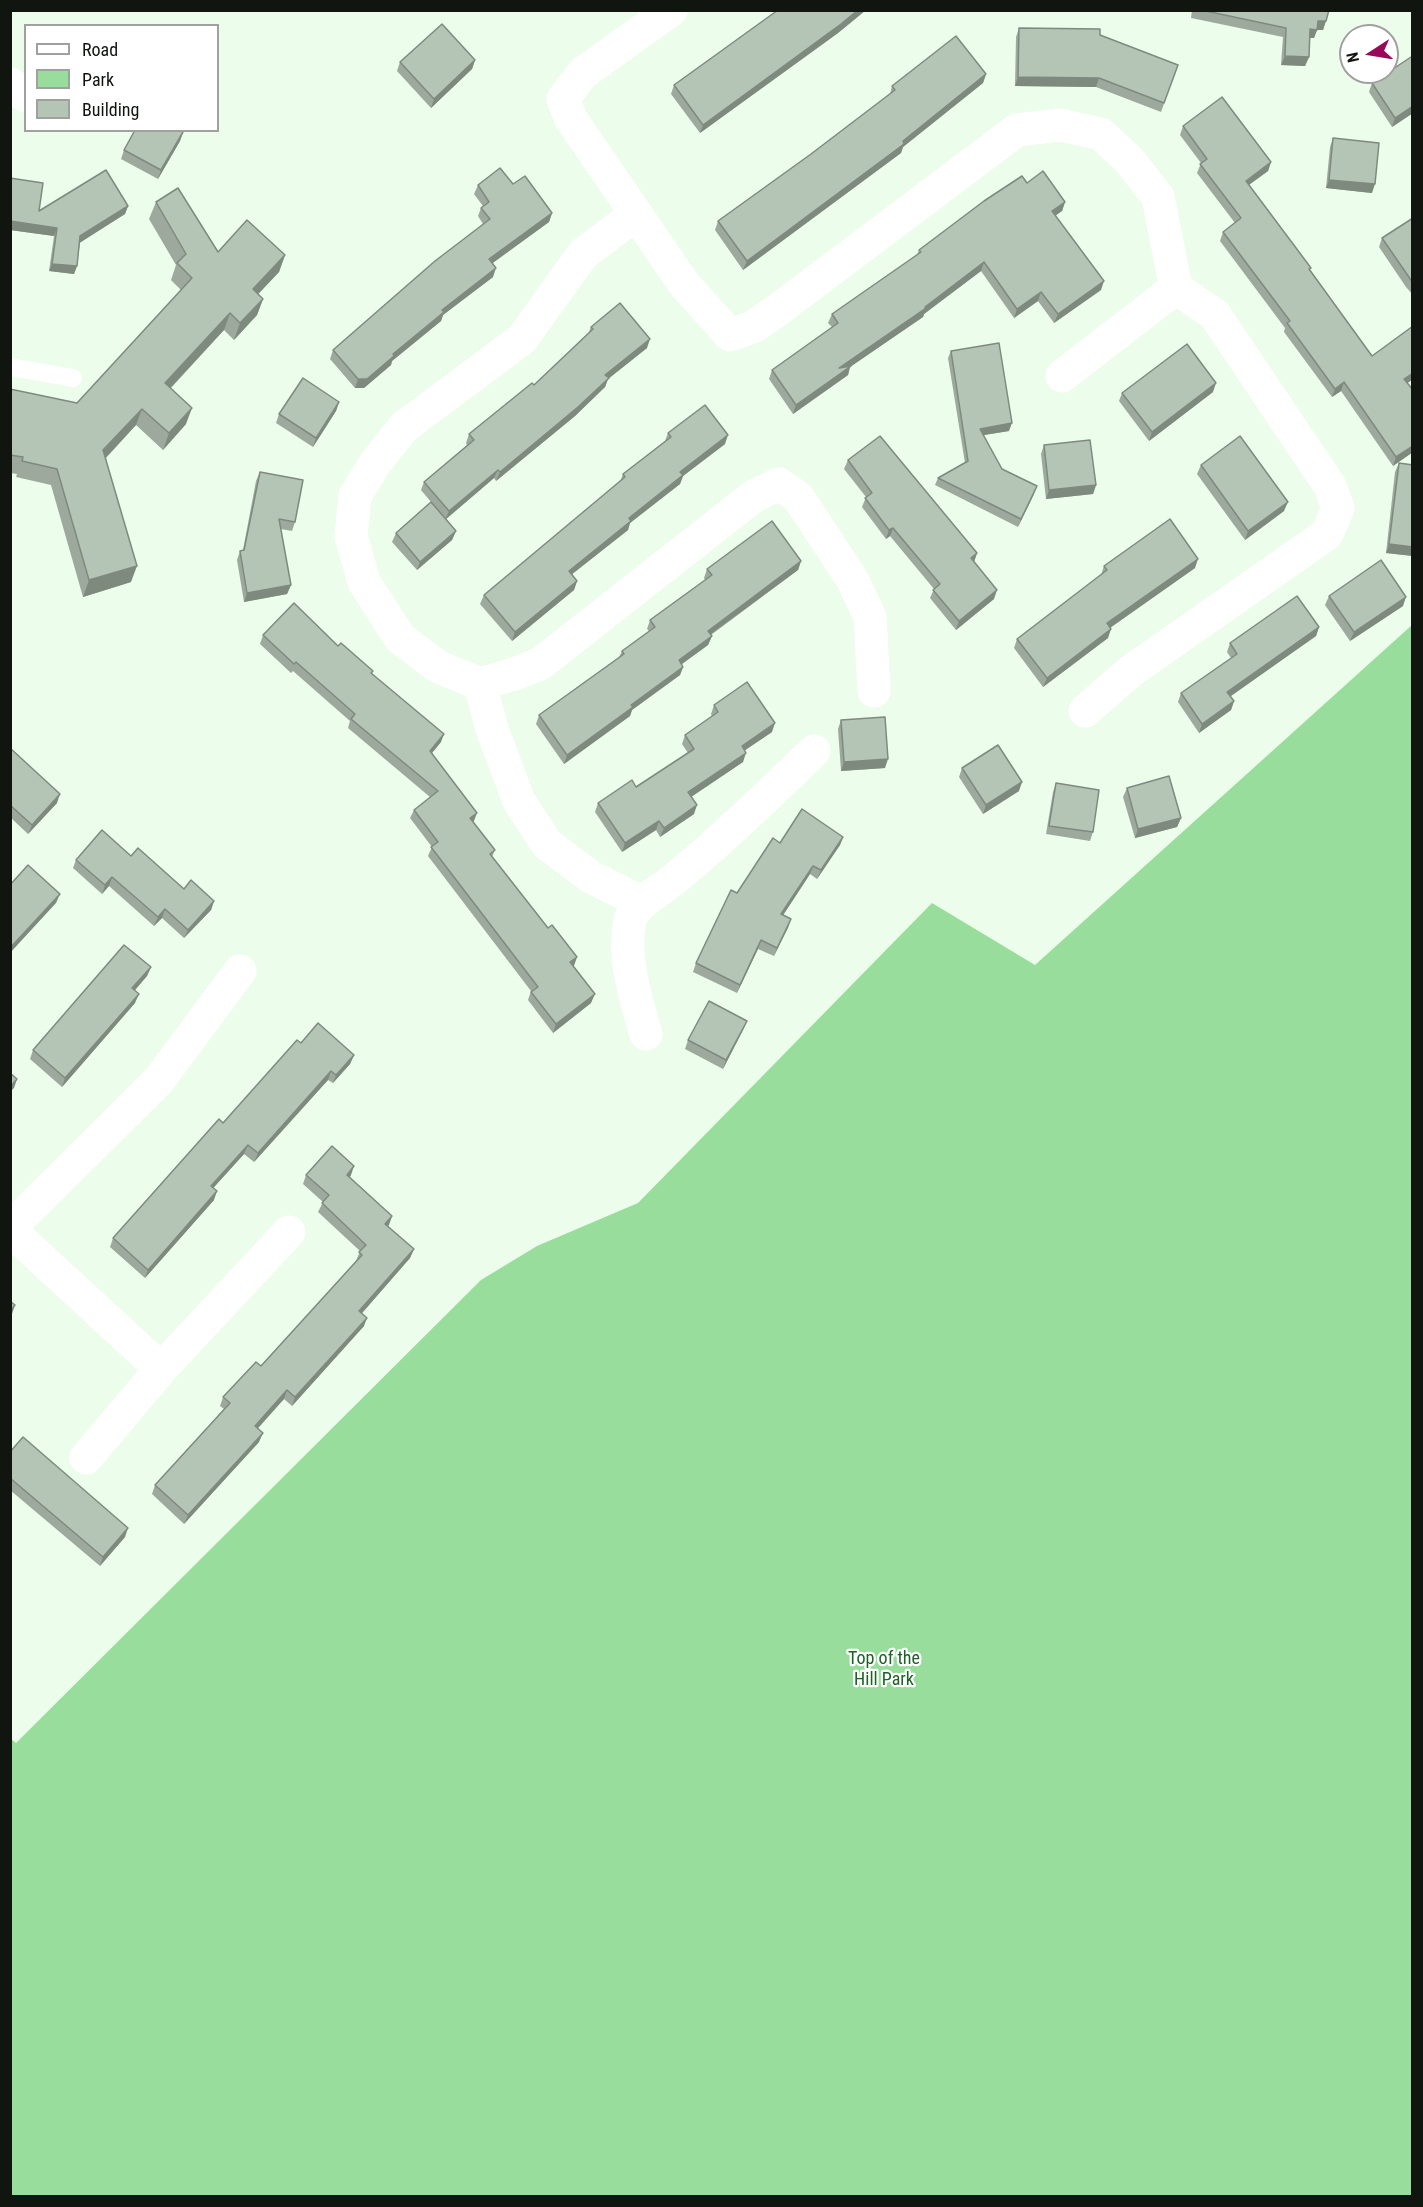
<!DOCTYPE html>
<html>
<head>
<meta charset="utf-8">
<style>
	body { margin:0 }
	#map { position:relative; width:1423px; height:2207px; overflow:hidden; background:#ecfdec; font-family:"Roboto Condensed",sans-serif }
	canvas { display:block }
	.frame { position:absolute; inset:0; border:12px solid #101510; pointer-events:none }
	.legend { position:absolute; left:24px; top:24px; width:195px; height:108px; box-sizing:border-box; background:#fff; border:2px solid #9fa19f; margin:0; padding:8px 10px; list-style:none; font-size:18px; color:#101510 }
	.legend li { display:flex; align-items:center; gap:12px; height:30px }
	.legend b { width:30px; border:2px solid #9fa19f }
	.north { position:absolute; left:1339px; top:24px; width:60px; height:60px; box-sizing:border-box; background:#fff; border:2px solid #9fa19f; border-radius:50%; rotate:258deg; font-size:16px; font-weight:700; line-height:24px; text-align:center; color:#101510 }
	.north::after { content:''; display:block; margin:auto; width:21px; height:27px; background:#9a085a; clip-path:polygon(50% 0,100% 100%,50% 72%,0 100%) }
</style>
</head>
<body>
<div id="map">
<canvas width="1423" height="2207"></canvas>
<div class="frame"></div>
<ul class="legend">
<li><b style="height:8px;background:#fff"></b>Road</li>
<li><b style="height:16px;background:#98dd9b"></b>Park</li>
<li><b style="height:16px;background:#b5c5b5"></b>Building</li>
</ul>
<div class="north">N</div>
</div>
<script>
const c = document.querySelector('canvas').getContext('2d');
c.lineJoin = 'round';
function fill(path, color) { c.fillStyle = color; c.fill(path, 'evenodd'); }
function strokePath(path, color, width, dash) { c.strokeStyle = color; c.lineWidth = width; c.lineCap = dash ? 'butt' : 'round'; c.setLineDash(dash || []); c.stroke(path); }
function label(font, color, halo, rows, align = 'center') {
  c.font = font + ' "Roboto Condensed",sans-serif'; c.lineWidth = 4.5; c.setLineDash([]); c.textBaseline = 'middle'; c.strokeStyle = halo; c.fillStyle = color; for (const [text, x, y, turn = 0] of rows) {
    c.save(); c.translate(x, y); c.rotate((+turn || 0) * Math.PI / 180); c.textAlign = isNaN(turn) ? turn : align; if (halo) c.strokeText(text, 0, 0); c.fillText(text, 0, 0); c.restore();
  }
}
fill(new Path2D(`
	M1412 625V2196H11V1739L16 1743 481 1280 537 1246 638 1203 932 903 1035 965Z`), '#98dd9b');
strokePath(new Path2D(`
	M10 367 73 378`), '#fff', 18);
strokePath(new Path2D(`
	M671 10 583 73 563 99 571 119 684 284 730 335 753 327 775 312 1017 130 1060 125 1101 134 1129 160 1158 197 1176 288 1215 315 1330 486 1338 508 1327 534 1131 671 1085 711
	M10 84 26 96
	M635 215 583 254 522 339 404 427 376 462 355 496 351 536 364 582 400 638 437 666 480 684 514 674 540 664 754 496 779 484 798 497 852 579 870 617 874 691
	M1062 376 1176 288
	M480 684 492 729 519 801 547 844 591 877 643 903
	M646 1034C636 999 622 957 630 921 634 903 659 892 672 881 722 840 768 796 814 751
	M10 1228 159 1080 240 971
	M10 1230 161 1369
	M86 1458 161 1369 289 1232`), '#fff', 33);
fill(new Path2D(`
	M778 10H866L838 33 700 133 671 94 674 85Z
	M1192 10H1329L1323 30H1317L1314 38H1310L1309 57 1305 66 1281 65 1283 37 1191 18Z
	M1019 28 1100 35 1178 65 1161 112 1096 87 1015 86 1016 37Z
	M1413 59V113L1392 127 1369 92 1372 83Z
	M475 60 472 69 431 108 397 71 400 62Z
	M986 74 983 83 903 147 901 153 743 270 715 230 718 221 811 154 890 94 892 86Z
	M1183 126 1271 162 1268 171 1249 185 1372 356 1413 326V379L1407 383 1413 390V452L1393 466 1341 391 1332 397 1284 332 1285 328 1220 241 1223 232 1235 223 1197 173 1201 163 1180 135Z
	M183 132 180 141 158 179 121 159 124 150Z
	M1333 138 1372 193 1326 188 1330 147Z
	M10 178 39 211 128 206 125 214 80 242 77 266 74 274 49 271 54 236 10 230Z
	M1027 183 1065 202 1062 211 1055 216 1101 290 1054 323 1038 301 1014 318 981 271 924 314 923 317 850 367 848 375 793 414 769 379 772 370 832 327 828 323 832 314 917 255 919 250Z
	M513 184 552 213 549 222 492 263 493 277 443 315 441 321 392 361 391 365 364 388H355L330 359 333 350 483 224 478 216 481 208 483 206 474 194 478 185Z
	M156 202 218 252 285 255 279 272 258 294 263 299 257 315 234 340 224 330 171 388 186 424 163 450 136 425 106 458 131 582 83 597 51 485 16 477 17 474 10 473V389L77 403 181 290 171 280 176 265 149 219Z
	M1413 218V295L1406 287 1379 247 1382 238Z
	M591 327 647 348 608 379 605 387 575 416 496 481 494 478 446 519 456 531 452 540 417 570 392 542 396 533 431 502 421 490 424 482 467 445 466 443 469 434 534 385 588 334Z
	M951 351 1009 431 984 435 1002 469 1034 494 1018 527 935 485 938 478 965 463 948 358Z
	M1213 392 1149 441 1119 401 1122 393Z
	M339 402 336 411 313 447 276 423 279 414Z
	M668 433 725 444 683 476 680 484 630 523 628 530 572 574 577 581 574 590 512 641 480 604 484 595 620 482 623 474 665 441Z
	M1044 445 1096 485 1093 494 1046 499 1041 454Z
	M848 460 977 553 974 562 994 599 956 630 930 598 934 589 890 536 886 539 862 507 866 497 844 469Z
	M1399 463 1413 556 1386 553 1395 472Z
	M1201 465 1284 511 1245 540 1197 474Z
	M260 472 295 522 292 531 281 529 291 585 287 594 244 602 237 560 240 551 243 550 256 481Z
	M801 561 798 570 711 635 712 636 708 645 682 664 683 667 680 675 632 710 630 716 564 764 536 724 539 715 619 657 622 651 649 631 647 629 650 620 705 580 704 578 707 569Z
	M1104 566 1195 568 1110 628 1108 638 1043 687 1014 648 1017 639 1101 575Z
	M1329 596 1403 606 1350 641 1325 605Z
	M1319 627 1316 636 1230 696 1234 701 1231 710 1199 733 1178 702 1181 693 1231 658 1227 652 1230 643Z
	M263 635 338 646 373 671 372 674 441 742 432 753 473 822 495 850 492 857 573 966 591 1003 553 1033 528 1000 531 991 428 856 432 847 410 818 414 810 430 797 348 728 350 721 293 671 291 673 260 644Z
	M714 705 772 732 745 750 743 762 691 797 694 814 660 837 656 830 622 852 595 812 598 803 636 787 688 753 682 744 685 735 712 717 711 714Z
	M841 720 885 768 841 771 838 729Z
	M10 748 57 803 28 834 10 817Z
	M962 768 1019 791 983 814 959 777Z
	M1056 783 1093 832 1090 841 1046 834 1053 792Z
	M1127 788 1181 818 1177 827 1135 838 1123 797Z
	M843 837 840 845 817 879 810 874 783 915 791 919 774 956 758 949 737 993 693 972 696 963 737 893 780 843Z
	M131 856 184 889 214 901 211 910 184 938 162 918 154 926 109 886 102 894 73 868 76 860Z
	M151 967 147 976 135 990V1003L62 1087 30 1059 33 1050Z
	M747 1021 743 1030 723 1069 685 1049 688 1040Z
	M301 1043 354 1055 350 1064 333 1083 328 1080 254 1162 244 1154 213 1188 214 1200 145 1278 110 1247 113 1238Z
	M306 1175H351L350 1177 392 1216 388 1226 414 1249 410 1258 362 1313 364 1326 292 1406 284 1399 257 1428 259 1442 184 1524 152 1494 155 1485 224 1409 220 1406 223 1397 261 1366 356 1261 360 1251 318 1212 323 1202 303 1184Z
	M10 1452 125 1537 100 1566 10 1490Z`), '#9ca99c');
fill(new Path2D(`
	M858 10H866L838 33 700 133 703 125Z
	M1318 21H1326L1323 30H1317L1314 38H1307L1310 29Z
	M1285 56 1309 57 1305 66 1281 65Z
	M475 60 472 69 431 108 434 99Z
	M986 74 983 83 903 147 901 153 743 270 747 261 903 141Z
	M1018 77 1099 78 1096 87 1015 86Z
	M1413 106V113L1392 127 1395 118Z
	M183 132 180 141 158 179 161 170Z
	M1271 162 1268 171 1243 189 1246 181Z
	M1329 180 1375 184 1372 193 1326 188Z
	M1065 202 1062 211 1049 220 1052 211Z
	M128 206 125 214 78 244 80 236Z
	M552 213 549 222 486 268 489 259Z
	M10 221 57 228 54 236 10 230Z
	M285 255 279 272 247 306 253 289Z
	M984 262 981 271 924 314 923 317 850 367 848 375 793 414 796 405 839 368 925 307Z
	M52 264 77 266 74 274 49 271Z
	M496 268 493 277 443 315 441 321 392 361 391 365 364 388H355L358 379 393 354 442 310Z
	M1104 281 1101 290 1054 323 1058 314Z
	M1041 292 1038 301 1014 318 1017 309Z
	M263 299 257 315 234 340 240 323Z
	M230 313 224 330 159 400 165 383Z
	M650 339 647 348 608 379 605 387 575 416 496 481 500 472 605 375Z
	M1413 373V379L1401 388 1404 379Z
	M1344 382 1341 391 1332 397 1335 389Z
	M1216 383 1213 392 1149 441 1152 432Z
	M339 402 336 411 313 447 316 438Z
	M192 408 186 424 163 450 169 433Z
	M142 409 136 425 97 467 103 450Z
	M1012 423 1009 431 978 436 980 429Z
	M728 435 725 444 683 476 680 484 630 523 628 530 566 579 569 571 680 472Z
	M1413 446V452L1393 466 1396 457Z
	M498 470 494 478 445 520 449 511Z
	M1096 485 1093 494 1046 499 1049 490Z
	M1037 486 1034 494 1018 527 1021 519Z
	M1288 502 1284 511 1245 540 1248 531Z
	M893 528 890 536 886 539 889 530Z
	M456 531 452 540 417 570 420 562Z
	M1389 544 1413 547V556L1386 553Z
	M977 553 974 562 971 558Z
	M1198 559 1195 568 1104 632 1107 623Z
	M801 561 798 570 704 639 708 631Z
	M137 566 131 582 83 597 89 580Z
	M577 581 574 590 512 641 515 632Z
	M291 585 287 594 244 602 247 593Z
	M997 590 994 599 956 630 959 621Z
	M1406 597 1403 606 1350 641 1354 632Z
	M1319 627 1316 636 1224 701 1227 692Z
	M1111 629 1108 638 1043 687 1047 678Z
	M712 636 708 645 675 669 679 660Z
	M683 667 680 675 632 710 630 716 564 764 567 755 631 705Z
	M1234 701 1231 710 1199 733 1202 724Z
	M775 723 772 732 738 755 742 746Z
	M444 734 441 742 427 759 430 751Z
	M746 753 743 762 685 801 688 792Z
	M888 759 885 768 841 771 844 762Z
	M1022 782 1019 791 983 814 986 805Z
	M60 794 57 803 28 834 32 825Z
	M697 805 694 814 660 837 664 828Z
	M477 813 474 821 467 826 470 818Z
	M1181 818 1177 827 1135 838 1138 829Z
	M659 821 656 830 622 852 625 843Z
	M843 837 840 845 817 879 821 870Z
	M813 866 810 874 778 923 781 914Z
	M112 877 109 886 102 894 105 885Z
	M60 894 56 903 10 953V948Z
	M214 901 211 910 184 938 188 930Z
	M165 909 162 918 154 926 158 917Z
	M791 919 788 928 774 956 777 948Z
	M761 940 758 949 737 993 740 985Z
	M577 957 574 966 567 971 570 962Z
	M151 967 147 976 129 997 132 988Z
	M139 994 135 1003 62 1087 65 1078Z
	M595 994 591 1003 553 1033 556 1024Z
	M747 1021 743 1030 723 1069 726 1060Z
	M354 1055 350 1064 333 1083 336 1075Z
	M331 1071 328 1080 254 1162 258 1153Z
	M17 1079 14 1088 10 1092V1087Z
	M248 1145 244 1154 207 1195 211 1186Z
	M354 1166 351 1175 344 1184 347 1175Z
	M217 1191 214 1200 145 1278 148 1270Z
	M392 1216 389 1225 382 1232 385 1224Z
	M414 1249 410 1258 356 1320 359 1311Z
	M15 1305 12 1314 10 1316V1311Z
	M367 1318 364 1326 292 1406 295 1397Z
	M287 1390 284 1399 252 1435 255 1426Z
	M263 1433 259 1442 184 1524 188 1515Z
	M128 1528 125 1537 100 1566 103 1557Z`), '#7f8a7f');
const building = new Path2D(`
	M778 10H858L841 24 703 125 674 85Z
	M1201 10H1329L1326 21H1318L1317 30 1310 29 1309 57 1285 56 1286 28Z
	M442 24 475 60 434 99 400 62Z
	M1019 28 1100 29V35L1178 65 1164 103 1099 78 1018 77Z
	M956 36 986 74 903 141 904 144 747 261 718 221 811 154 895 90 892 86Z
	M1411 57 1413 59V106L1395 118 1372 83Z
	M1222 97 1271 162 1246 181 1311 268 1309 269 1372 356 1413 326V373L1404 379 1413 390V446L1396 457 1344 382 1335 389 1287 323 1290 321 1223 232 1241 218 1200 164 1207 159 1183 126Z
	M135 130H180L183 132 161 170 124 150Z
	M1333 138 1379 143 1375 184 1329 180Z
	M500 168 513 184 525 176 552 213 489 259 496 268 442 310 444 312 393 354 394 356 367 379H358L333 350 435 261 490 219 481 208 489 202 478 185Z
	M106 170 128 206 80 236 77 266 52 264 57 228 10 221V178L43 183 39 211Z
	M1043 171 1065 202 1052 211 1104 281 1058 314 1041 292 1017 309 984 262 925 307 926 308 839 368 851 366 796 405 772 370 838 323 832 314 921 252 919 250 984 201 1022 176 1027 183Z
	M178 188 218 252 247 220 285 255 253 289 263 299 240 323 230 313 165 383 192 408 169 433 142 409 103 450 137 566 89 580 57 469 22 461 23 457 10 455V389L77 403 192 278 177 263 186 254 156 202Z
	M1413 218V283L1382 238Z
	M620 303 650 339 605 375 609 378 578 407 500 472 498 470 449 511 424 482 474 440 469 434 532 383 534 385 593 329 591 327Z
	M999 343 1012 423 980 429 1002 469 1037 486 1021 519 938 478 968 461 951 351Z
	M1187 344 1216 383 1152 432 1122 393Z
	M303 378 339 402 316 438 279 414Z
	M705 405 728 435 680 472 683 475 629 518 631 521 569 571 577 581 515 632 484 595 625 477 623 474 671 437 668 433Z
	M880 436 977 553 971 558 997 590 959 621 933 590 940 584 893 528 889 530 865 498 872 493 848 460Z
	M1240 436 1288 502 1248 531 1201 465Z
	M1090 440 1096 485 1049 490 1044 445Z
	M1399 463 1413 465V547L1389 544Z
	M260 472 303 480 295 522 279 519 291 585 247 593 240 551 244 550Z
	M431 502 456 531 420 562 396 533Z
	M1170 519 1198 559 1107 623 1111 629 1047 678 1017 639 1107 570 1104 566Z
	M772 521 801 561 708 631 712 636 679 660 683 667 631 705 633 707 567 755 539 715 624 654 622 651 655 627 650 620 712 575 707 569Z
	M1381 560 1406 597 1354 632 1329 596Z
	M1297 596 1319 627 1227 692 1234 701 1202 724 1181 693 1237 654 1230 643Z
	M294 603 338 646 341 643 373 671 371 673 444 734 430 751 477 813 470 818 495 850 490 854 548 928 552 925 577 957 570 962 595 994 556 1024 531 992 538 987 431 847 438 842 414 810 438 791 351 719 355 714 296 662 294 664 263 635Z
	M747 682 775 723 742 746 746 753 688 792 697 805 664 828 659 821 625 843 598 803 632 780 636 787 694 749 685 735 718 712 714 705Z
	M885 717 888 759 844 762 841 720Z
	M998 745 1022 782 986 805 962 768Z
	M10 748 60 794 32 825 10 805Z
	M1169 776 1181 818 1138 829 1127 788Z
	M1056 783 1099 790 1093 832 1049 826Z
	M802 809 843 837 821 870 813 866 781 914 791 919 777 948 761 940 740 985 696 963 731 890 737 893 773 838 780 843Z
	M102 830 131 856 138 848 184 889 191 880 214 901 188 930 165 909 158 917 112 877 105 885 76 860Z
	M28 865 60 894 10 948V885Z
	M124 945 151 967 132 988 139 994 65 1078 33 1050Z
	M709 1001 747 1021 726 1060 688 1040Z
	M318 1023 354 1055 336 1075 331 1071 258 1153 248 1145 211 1186 217 1191 148 1270 113 1238 219 1119 223 1123 297 1040 301 1043Z
	M10 1073 17 1079 10 1087Z
	M332 1146 354 1166 347 1175 392 1216 385 1224 414 1249 359 1311 367 1318 295 1397 287 1390 255 1426 263 1433 188 1515 155 1485 230 1403 223 1397 256 1362 261 1366 362 1255 359 1252 366 1245 322 1203 329 1195 306 1175Z
	M10 1301 15 1305 10 1311Z
	M23 1437 128 1528 103 1557 10 1478V1452Z`);
fill(building, '#b5c5b5');
strokePath(building, '#7f8a7f', 1.5);
label('18px', '#1b6224', '#fff', [
	["Top of the",884,1659],
	["Hill Park",884,1680]
]);
</script>
</body>
</html>
